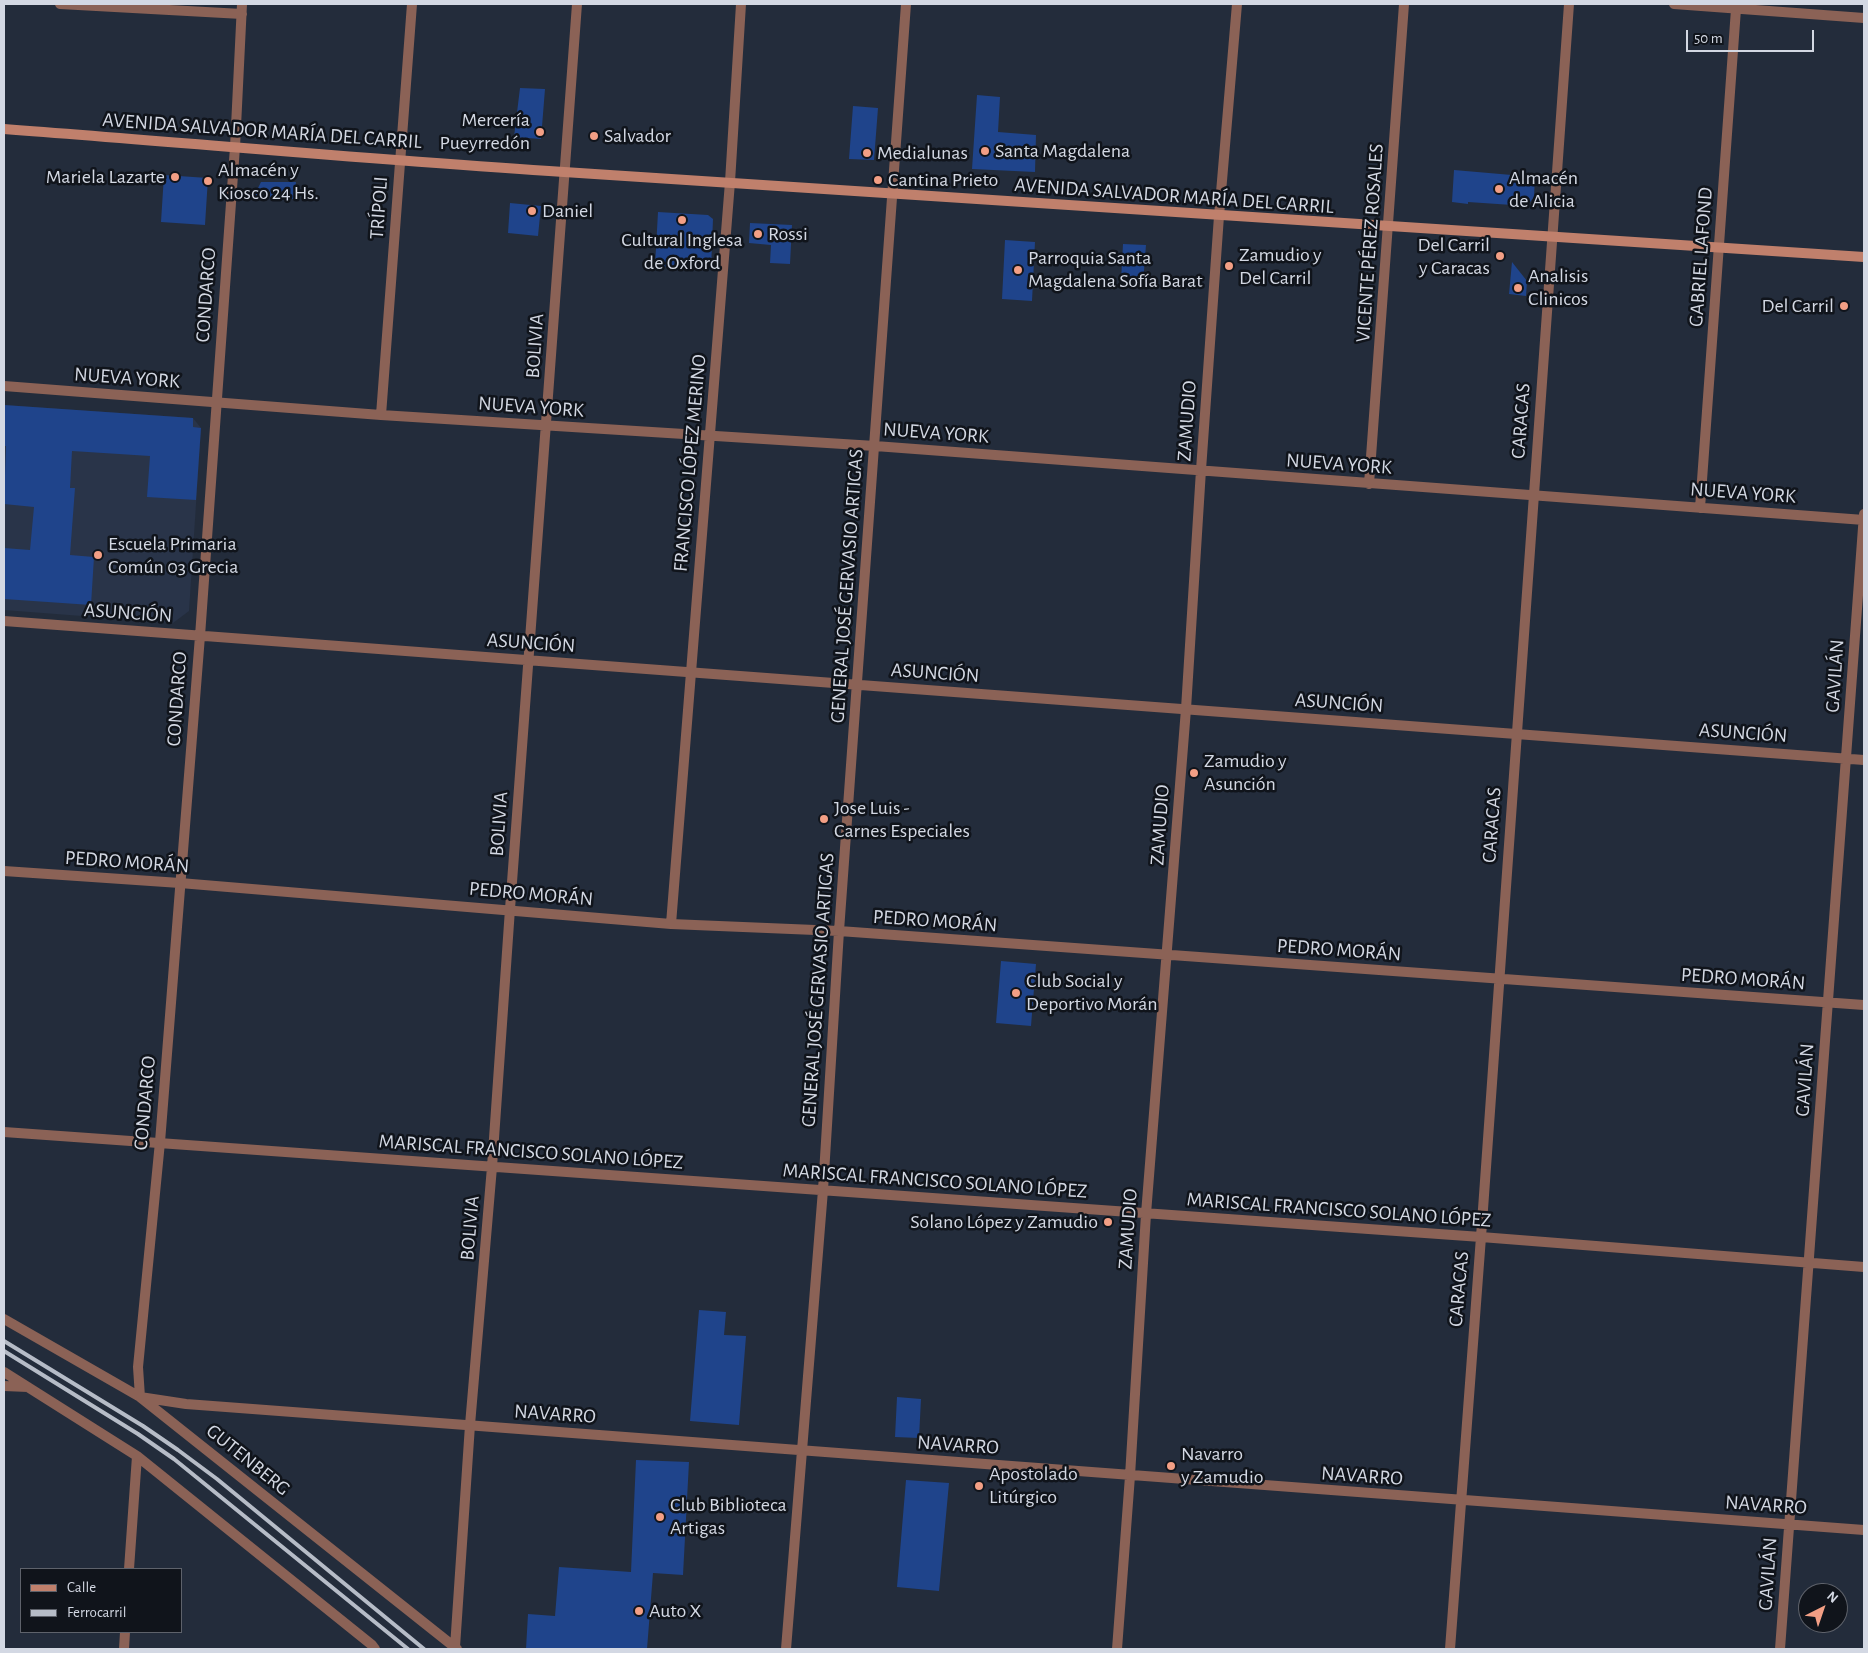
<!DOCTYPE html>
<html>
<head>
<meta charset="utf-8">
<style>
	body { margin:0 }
	#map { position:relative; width:1868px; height:1653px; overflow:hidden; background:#232c3b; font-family:"Alegreya Sans",sans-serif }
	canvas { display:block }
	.frame { position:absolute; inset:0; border:5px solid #d3d8e3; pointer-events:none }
	.legend { position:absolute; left:20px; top:1568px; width:162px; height:65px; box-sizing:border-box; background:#10141b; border:1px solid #5e626b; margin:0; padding:6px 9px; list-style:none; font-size:15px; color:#d3d8e3 }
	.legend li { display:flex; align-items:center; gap:10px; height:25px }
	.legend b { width:25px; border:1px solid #5e626b }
	.north { position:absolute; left:1798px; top:1583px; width:50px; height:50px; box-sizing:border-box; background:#10141b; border:1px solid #5e626b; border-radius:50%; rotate:41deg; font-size:14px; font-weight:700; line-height:20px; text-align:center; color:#d3d8e3 }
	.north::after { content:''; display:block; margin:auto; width:18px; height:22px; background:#f39f85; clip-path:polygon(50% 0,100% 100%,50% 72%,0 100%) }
	.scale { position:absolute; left:1686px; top:30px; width:128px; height:22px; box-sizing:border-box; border:2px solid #d3d8e3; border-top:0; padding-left:6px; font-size:15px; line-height:18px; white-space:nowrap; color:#d3d8e3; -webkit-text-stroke:4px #10141b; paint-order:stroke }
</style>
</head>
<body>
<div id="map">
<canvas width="1868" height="1653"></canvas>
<div class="frame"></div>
<ul class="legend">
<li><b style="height:6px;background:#c0806c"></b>Calle</li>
<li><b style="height:6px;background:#b6bcc7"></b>Ferrocarril</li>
</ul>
<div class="north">N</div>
<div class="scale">50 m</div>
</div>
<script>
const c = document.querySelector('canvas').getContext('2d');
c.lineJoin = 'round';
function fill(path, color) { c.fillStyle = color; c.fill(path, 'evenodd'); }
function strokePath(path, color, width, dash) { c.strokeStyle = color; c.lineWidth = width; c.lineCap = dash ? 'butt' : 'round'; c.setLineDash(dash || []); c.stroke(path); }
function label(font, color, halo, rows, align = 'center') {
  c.font = font + ' "Alegreya Sans",sans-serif'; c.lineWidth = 5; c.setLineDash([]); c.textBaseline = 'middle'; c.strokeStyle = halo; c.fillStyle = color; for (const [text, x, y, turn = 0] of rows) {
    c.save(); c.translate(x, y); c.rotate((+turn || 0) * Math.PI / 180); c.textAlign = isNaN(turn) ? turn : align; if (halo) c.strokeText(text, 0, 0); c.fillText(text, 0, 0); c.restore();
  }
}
fill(new Path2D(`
	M4 405 193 418 201 428 189 611 173 623 4 610Z`), '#293449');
fill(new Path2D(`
	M520 88 545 89 541 139 514 137Z
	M977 95 1000 97 998 132 1036 135 1035 172 972 169Z
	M853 106 878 108 874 160 849 159Z
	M1454 170 1535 177 1534 197 1527 206 1468 202V204L1452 202Z
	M164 175 208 178 205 225 161 222Z
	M261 182H296L294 199 254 196Z
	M510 203 541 206 538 236 508 233Z
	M658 212 708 215 713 219 711 269 655 266Z
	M750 223 792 225 790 264 770 263 771 245 749 243Z
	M1005 240 1035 242 1032 301 1002 299Z
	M1123 244 1146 245 1143 283 1121 281Z
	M1512 262 1527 281 1526 296 1509 294Z
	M4 405 193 418V427L201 428 196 500 147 497 150 456 72 451 70 488H75L70 555 94 557 91 605 4 599V548L30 550 34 507 4 504 6 446H4Z
	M1001 961 1036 964 1031 1026 996 1023Z
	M699 1310 726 1312 724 1335 746 1336 739 1425 690 1421Z
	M897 1397 921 1399 919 1438 895 1437Z
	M636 1460 689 1462 683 1575 653 1573 647 1649H526L528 1614 555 1616 559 1567 631 1572Z
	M906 1480 949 1483 939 1591 897 1587Z`), '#1f448b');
strokePath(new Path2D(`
	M60 4 242 14
	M242 4 235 147 200 636 160 1142 138 1367 140 1397 186 1404 1864 1530
	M1674 4 1864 18
	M4 386 381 415 875 446 1864 520
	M381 415 412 4
	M1369 484 1404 4
	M1700 508 1736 9
	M4 621 1864 760
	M4 871 180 883 671 924 839 931 1864 1005
	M671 924 730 182 741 4
	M4 1132 1481 1237 1864 1267
	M4 1319 140 1397 457 1649
	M4 1372 137 1456 372 1645 375 1649
	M4 1386 28 1387
	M129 1569 137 1456
	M455 1647 470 1425 492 1167 510 909 577 4
	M124 1649 125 1632
	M786 1649 823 1190 839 931 906 4
	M1117 1649 1130 1476 1146 1214 1186 709 1201 470 1219 216 1237 4
	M1450 1649 1481 1237 1569 4
	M1780 1649 1864 514`), '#8b6256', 10);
strokePath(new Path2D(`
	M4 129C191 143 377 160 564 172 998 202 1431 230 1864 257`), '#c0806c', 10);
strokePath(new Path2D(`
	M4 1341 143 1426 178 1450 217 1479 424 1649
	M4 1351 138 1434 174 1459 408 1649`), '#b6bcc7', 4);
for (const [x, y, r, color] of [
	[540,132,5,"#f39f85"],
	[594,136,5,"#f39f85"],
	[985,151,5,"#f39f85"],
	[867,153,5,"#f39f85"],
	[175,177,5,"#f39f85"],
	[878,180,5,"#f39f85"],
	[208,181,5,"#f39f85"],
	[1499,189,5,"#f39f85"],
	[532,211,5,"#f39f85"],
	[682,220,5,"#f39f85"],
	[758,234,5,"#f39f85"],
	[1500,256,5,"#f39f85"],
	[1229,266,5,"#f39f85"],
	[1018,270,5,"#f39f85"],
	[1518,288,5,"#f39f85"],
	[1844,306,5,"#f39f85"],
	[98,555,5,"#f39f85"],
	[1194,773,5,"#f39f85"],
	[824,819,5,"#f39f85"],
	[1016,993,5,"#f39f85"],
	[1108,1222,5,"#f39f85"],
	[1171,1466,5,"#f39f85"],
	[979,1486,5,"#f39f85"],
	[660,1517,5,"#f39f85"],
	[639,1611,5,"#f39f85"]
]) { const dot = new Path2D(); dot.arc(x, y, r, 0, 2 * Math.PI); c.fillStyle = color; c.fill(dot); strokePath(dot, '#10141b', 2); }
label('20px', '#d3d8e3', '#10141b', [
	["Mercería",530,120,"right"],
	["Pueyrredón",530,143,"right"],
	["Salvador",604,136],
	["Santa Magdalena",995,151],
	["Medialunas",877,153],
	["Almacén y",218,170],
	["Kiosco 24 Hs.",218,193],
	["Mariela Lazarte",165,177,"right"],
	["Almacén",1509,178],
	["de Alicia",1509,201],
	["Cantina Prieto",888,180],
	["Daniel",542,211],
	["Rossi",768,234],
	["Cultural Inglesa",682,240,"center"],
	["de Oxford",682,263,"center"],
	["Del Carril",1490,245,"right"],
	["y Caracas",1490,268,"right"],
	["Zamudio y",1239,255],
	["Del Carril",1239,278],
	["Parroquia Santa",1028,258],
	["Magdalena Sofía Barat",1028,281],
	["Analisis",1528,276],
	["Clinicos",1528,299],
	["Del Carril",1834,306,"right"],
	["Escuela Primaria",108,544],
	["Común 03 Grecia",108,567],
	["Zamudio y",1204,761],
	["Asunción",1204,784],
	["Jose Luis -",834,808],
	["Carnes Especiales",834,831],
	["Club Social y",1026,981],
	["Deportivo Morán",1026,1004],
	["Solano López y Zamudio",1098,1222,"right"],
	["Navarro",1181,1454],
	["y Zamudio",1181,1477],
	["Apostolado",989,1474],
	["Litúrgico",989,1497],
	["Club Biblioteca",670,1505],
	["Artigas",670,1528],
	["Auto X",649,1611]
], 'left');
label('20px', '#d3d8e3', '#10141b', [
	["AVENIDA SALVADOR MARÍA DEL CARRIL",262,131,4],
	["AVENIDA SALVADOR MARÍA DEL CARRIL",1174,196,4],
	["TRÍPOLI",379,208,-86],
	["VICENTE PÉREZ ROSALES",1370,243,-86],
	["GABRIEL LAFOND",1701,257,-86],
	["CONDARCO",206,295,-86],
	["BOLIVIA",535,346,-86],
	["NUEVA YORK",127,378,4],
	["NUEVA YORK",531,407,4],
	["ZAMUDIO",1187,421,-86],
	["CARACAS",1521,421,-86],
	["NUEVA YORK",936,433,4],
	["FRANCISCO LÓPEZ MERINO",690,463,-85],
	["NUEVA YORK",1339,464,4],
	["NUEVA YORK",1743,493,4],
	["GENERAL JOSÉ GERVASIO ARTIGAS",847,586,-86],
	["ASUNCIÓN",128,613,4],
	["ASUNCIÓN",531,643,4],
	["ASUNCIÓN",935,673,4],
	["GAVILÁN",1835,676,-86],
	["CONDARCO",177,699,-86],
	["ASUNCIÓN",1339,703,4],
	["ASUNCIÓN",1743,733,4],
	["BOLIVIA",499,824,-86],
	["ZAMUDIO",1160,825,-86],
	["CARACAS",1492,825,-86],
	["PEDRO MORÁN",127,862,4],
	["PEDRO MORÁN",531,894,5],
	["PEDRO MORÁN",935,921,4],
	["PEDRO MORÁN",1339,950,4],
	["PEDRO MORÁN",1743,979,4],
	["GENERAL JOSÉ GERVASIO ARTIGAS",818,990,-86],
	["GAVILÁN",1805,1080,-86],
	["CONDARCO",145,1103,-85],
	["MARISCAL FRANCISCO SOLANO LÓPEZ",531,1152,4],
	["MARISCAL FRANCISCO SOLANO LÓPEZ",935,1181,4],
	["MARISCAL FRANCISCO SOLANO LÓPEZ",1339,1210,4],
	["BOLIVIA",470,1228,-85],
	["ZAMUDIO",1128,1229,-86],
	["CARACAS",1459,1289,-85],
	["NAVARRO",555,1414,4],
	["NAVARRO",958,1445,4],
	["GUTENBERG",248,1460,39],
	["NAVARRO",1362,1476,4],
	["NAVARRO",1766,1505,4],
	["GAVILÁN",1768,1574,-86]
]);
</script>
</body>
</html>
